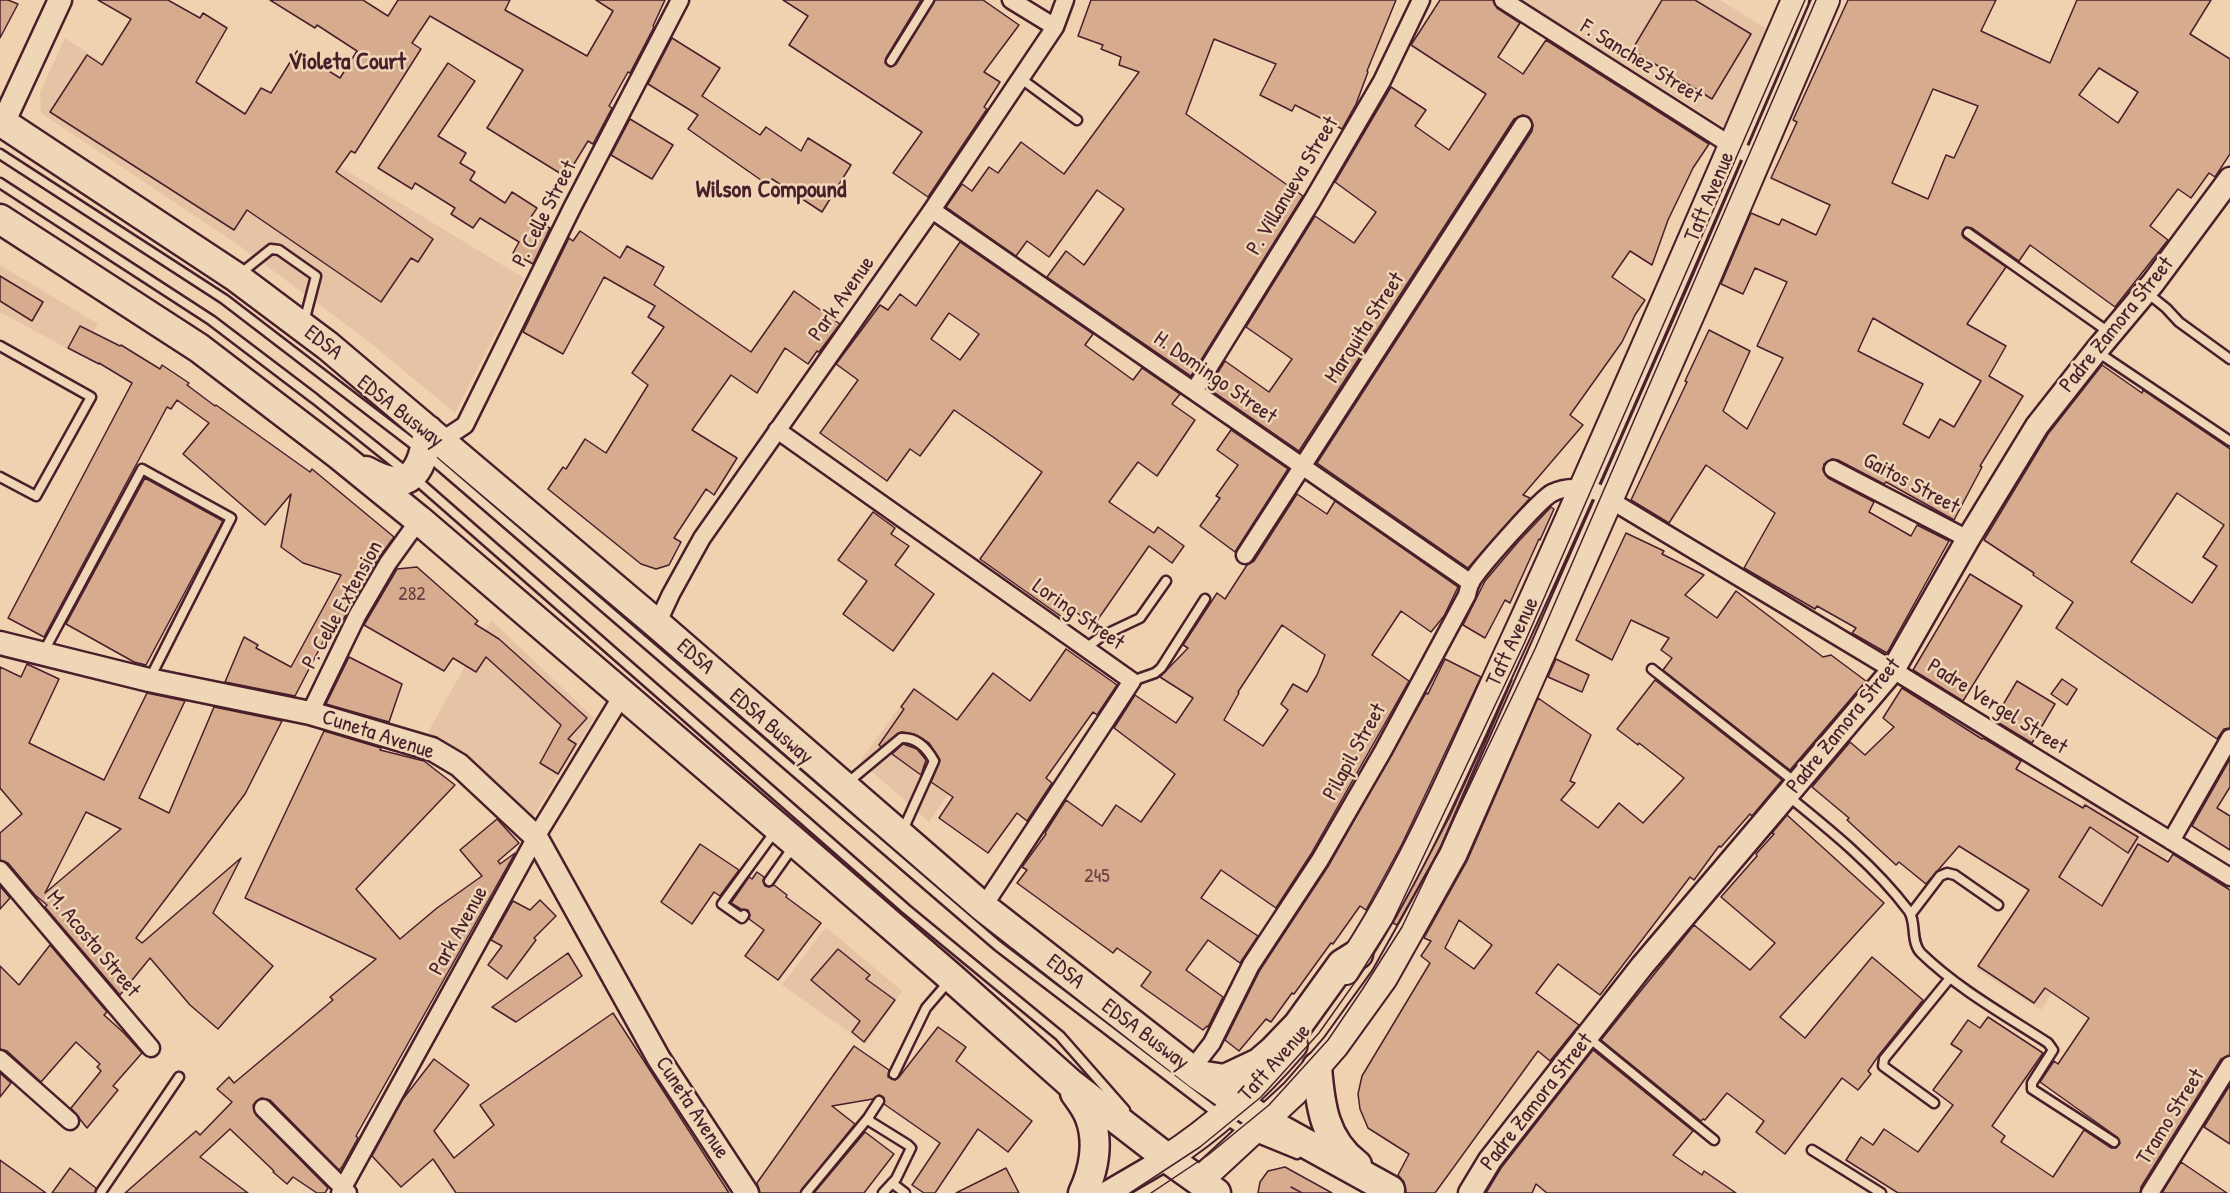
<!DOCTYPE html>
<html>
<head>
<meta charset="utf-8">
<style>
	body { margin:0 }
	canvas { display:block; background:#f0d2b1 }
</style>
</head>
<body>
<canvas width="2230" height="1193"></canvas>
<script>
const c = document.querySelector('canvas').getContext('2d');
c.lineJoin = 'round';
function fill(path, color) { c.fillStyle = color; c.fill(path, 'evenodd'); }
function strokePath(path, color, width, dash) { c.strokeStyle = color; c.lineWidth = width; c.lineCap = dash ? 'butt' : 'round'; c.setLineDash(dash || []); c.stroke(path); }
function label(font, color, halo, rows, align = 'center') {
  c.font = font + ' "Patrick Hand",sans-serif'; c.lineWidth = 5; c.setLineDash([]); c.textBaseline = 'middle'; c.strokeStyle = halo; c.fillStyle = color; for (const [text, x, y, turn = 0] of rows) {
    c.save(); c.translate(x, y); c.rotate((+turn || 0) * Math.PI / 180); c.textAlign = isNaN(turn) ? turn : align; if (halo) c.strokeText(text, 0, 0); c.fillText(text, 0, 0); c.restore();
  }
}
fill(new Path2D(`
	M1521 0H1720L1767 29 1724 127Z
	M65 38 281 177 301 143 524 278 455 413 364 338 237 244 41 113 40 92Z
	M0 265 98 324 81 356 0 312Z
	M491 620 594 718 531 820 468 756 428 732Z
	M914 687 986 739 929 822 860 761Z
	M2084 800 2169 854 2121 931 2099 918 2041 1010 1976 969Z
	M826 927 902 991 866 1044 782 985Z`), '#e5c3a4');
const building = new Path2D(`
	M0 0H8L18 4 0 38Z
	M98 0H168L200 18 203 13 227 28 196 82 245 114 261 88 271 93 297 51 340 78 357 51 317 25 315 28 270 0H363L388 16 398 0H510L505 10 587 56 613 11 596 0H665L653 26 654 27 630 73 628 72 609 106 612 108 593 144 588 141 566 177 487 128 523 70 430 16 412 43 421 49 355 153 351 151 336 172 433 239 418 262 411 258 381 302 247 210 234 230 50 112 87 55 102 65 131 19Z
	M783 0H921L886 58 885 63 890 67 896 64 935 0H983L1019 25 984 72 1000 82 984 107 987 109 928 197 893 173 922 132 789 45 808 16Z
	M1091 0H1396L1367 71 1368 72 1356 104 1342 129 1295 105 1292 111 1260 95 1276 64 1214 39 1186 114 1303 196 1191 376 1047 277 1066 251 1084 265 1124 209 1097 190 1049 257 1027 241 1016 256 946 207 962 184 972 191 989 167 998 173 1021 142 1064 174 1139 72 1119 65 1121 57 1101 49 1103 45 1078 36Z
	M1440 0H1493L1497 8 1520 23 1498 57 1523 74 1546 40 1709 144 1693 168 1668 220 1652 265 1630 251 1612 277 1645 300 1635 315 1622 342 1570 415 1583 425 1523 495 1530 498 1468 568 1317 463 1532 131 1533 125 1529 117 1523 115 1514 119 1299 451 1208 388 1225 361 1269 392 1292 359 1246 327 1315 216 1354 243 1376 212 1335 182 1391 87 1426 110 1415 126 1449 150 1486 94 1411 45Z
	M1662 0H1695L1751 34 1712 99 1632 50Z
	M1848 0H1996L1981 31 2050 63 2077 0H2211L2190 34 2230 59V154L2215 177 2209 173 2191 198 2178 189 2150 226 2168 240 2115 307 2030 245 2019 261 1972 228 1966 227 1963 230 1962 235 1964 238 2006 267 1967 324 2006 346 1989 376 2023 396 1980 466 1982 467 1954 520 1886 482 1884 484 1838 460 1832 459 1824 464 1823 470 1828 478 1874 502 1869 512 1911 536 1917 525 1949 541 1887 653 1852 633 1856 628 1817 606 1815 609 1744 568 1775 513 1706 465 1669 523 1631 500 1687 382 1685 381 1709 330 1750 351 1723 411 1747 429 1783 358 1757 346 1787 282 1755 268 1743 294 1721 284 1751 213 1779 225 1782 219 1816 235 1830 205 1771 178 1797 122 1793 120ZM2099 68 2138 92 2118 123 2079 95ZM1933 89 1978 106 1954 158 1946 155 1928 199 1892 183ZM1873 318 1981 381 1954 427 1940 419 1929 438 1903 424 1923 384 1858 351Z
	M672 38 720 68 702 96 760 135 766 127 801 151 808 138 851 165 822 212 772 179 768 185 688 129 698 115 648 84Z
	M448 63 475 81 438 136 466 153 460 163 475 172 470 180 505 203 512 192 537 208 531 217 550 228 533 264 513 253 519 242 480 218 473 228 451 214 455 208 415 183 412 189 378 168Z
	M630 119 673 145 652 179 611 155Z
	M580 231 620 258 627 246 664 267 654 285 751 352 794 291 840 324 819 352 817 351 808 364 785 348 757 393 731 375 692 430 737 458 714 495 706 489 674 538 681 542 669 565 656 569 641 564 548 489 563 467 566 469 585 439 606 453 648 385 632 373 664 327 648 317 655 306 604 277 563 354 523 332 569 238 573 241Z
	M960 242 1093 334 1085 345 1133 380 1142 368 1180 394 1172 404 1195 420 1157 476 1138 462 1109 502 1154 533 1158 527 1184 546 1172 563 1149 546 1094 625 1073 610 1066 620 980 559 1042 472 993 437 954 410 920 456 910 449 887 481 820 433 858 380 836 364 857 336 880 305 888 310 900 294 916 306ZM949 313 979 334 960 360 931 339Z
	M0 276 43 302 32 321 0 301Z
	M80 326 120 346 121 345 160 369 162 365 189 383 187 385 215 406 216 405 310 472 312 469 394 537 370 570 342 622 335 619 295 696 225 682 244 637 258 645 256 648 291 667 341 575 303 563 281 547 291 494 265 525 183 454 209 423 177 400 171 409 167 407 44 637 8 618 132 383 99 363V364L68 348Z
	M2102 365 2142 393 2143 390 2230 449V728L2224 729 2217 739 2056 628 2073 602 2033 575 2034 573 1984 540 2048 434ZM2177 493 2224 525 2203 557 2217 566 2192 603 2131 562Z
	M1231 430 1288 469 1235 552 1200 526 1220 498 1216 496 1238 465 1217 450Z
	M145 478 223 521 146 665 134 662 66 624Z
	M1297 494 1327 514 1335 501 1458 587 1444 616 1431 632 1401 611 1372 655 1409 681 1311 854 1276 908 1221 870 1201 898 1258 936 1240 963 1208 940 1186 970 1223 997 1208 1027 1207 1026 1203 1030 1141 986 1151 972 1117 948 1113 953 1017 883 1027 870 1022 867 1046 834 1045 833 1066 800 1102 826 1116 805 1141 822 1175 774 1114 728 1135 695 1176 723 1193 698 1160 677 1188 648 1183 645 1217 593 1225 599 1247 565 1254 561ZM1282 625 1325 655 1317 675 1307 692 1293 684 1281 704 1288 710 1263 746 1224 720 1239 693 1238 692Z
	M1551 507 1554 509 1540 540 1539 539 1510 603 1505 600 1485 638 1463 625 1485 581 1518 542Z
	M873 512 895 528 891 534 909 546 895 565 934 594 893 651 843 614 867 581 838 560Z
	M1626 533 1664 551 1662 554 1704 575 1685 595 1717 618 1736 591 1823 657 1831 655 1866 681 1790 770 1663 670 1672 658 1661 650 1669 638 1631 620 1612 660 1576 640Z
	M417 567 478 621 475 624 499 639 587 718 568 739 576 744 558 774 540 763 561 725 486 657 476 672 453 658 444 671 364 625 397 569Z
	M1970 574 2022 606 1963 701 1913 670Z
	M1066 649 1117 685 1097 715 1093 712 1046 778 1052 783 1027 821 1017 813 988 853 939 818 953 797 931 782 940 760 929 743 914 734 901 732 881 747 879 745 904 709 901 707 914 689 957 720 993 673 1030 701Z
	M349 657 402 684 389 722 326 704Z
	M1445 659 1481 677 1402 844 1366 910 1360 906 1333 944 1331 943 1294 994 1292 993 1271 1022 1266 1019 1239 1051 1225 1040 1260 970 1329 865 1426 693 1428 694Z
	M1556 659 1589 675 1582 692 1548 677Z
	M27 664 59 679 29 743 104 780 147 693 185 701 139 798 169 813 214 707 282 721 245 794 136 938 142 943 241 858 213 913 273 966 218 1029 190 1005 150 958 120 995 45 907 47 905 35 895 8 863 0 860V833L22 814 0 788V667L21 677ZM86 812 121 829 45 893Z
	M2062 679 2077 689 2067 705 2051 694Z
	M1512 680 1440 848 1397 925 1393 923 1450 816Z
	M1655 680 1782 780 1752 816 1750 814 1721 847 1719 846 1694 880 1690 877 1600 995 1558 964 1536 993 1579 1025 1550 1061 1538 1051 1435 1193H1406L1404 1182 1398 1175 1409 1154 1368 1128 1360 1109 1358 1094 1362 1076 1430 963 1421 956 1431 941 1424 938 1467 861 1538 698 1591 735 1570 781 1575 783 1561 800 1598 828 1619 803 1643 823 1684 778 1639 743 1638 745 1617 729ZM1459 920 1492 945 1474 969 1445 948Z
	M2017 681 2055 704 2032 743 1994 720Z
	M1902 688 1982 739 1983 738 2021 761 2016 769 2083 808 2085 805 2138 837 2128 853 2090 827 2059 877 2102 906 2138 844 2168 862 2173 854 2230 890V1055L2221 1059 2141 1187 2140 1193H1898L1846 1160 1861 1137 1873 1145 1884 1129 1918 1152 1953 1105 1933 1090 1962 1051 1951 1044 1968 1020 1980 1028 1988 1017 2043 1053 1992 1126 2005 1136 2001 1142 2053 1177 2084 1130 2111 1148H2116L2120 1143 2117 1137 2040 1082 2054 1061 2058 1064 2089 1018 2045 988 2034 1003 1978 966 2029 890 1959 846 1926 884 1899 862 1896 865 1847 820 1849 818 1812 787 1850 742 1865 755 1894 727 1883 718Z
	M324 731 381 748 380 750 424 761 455 785 356 889 400 939 437 908 482 876 460 850 497 819 519 843 498 861 500 864 515 853 356 1136 358 1138 342 1167 339 1170 270 1100 261 1098 253 1105 256 1115 328 1188 325 1193H317L293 1177 287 1184 273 1172 274 1171 230 1129 200 1157 248 1193H125L196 1131 200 1135 232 1102 217 1089 229 1077 234 1083 333 1000 330 997 376 959 245 898Z
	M903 744 917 749 926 760 921 775 892 754Z
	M2230 759V787L2217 808 2230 816V850L2192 826Z
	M1787 815 1884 903 1780 1017 1805 1038 1872 957 1923 1000 1879 1055 1868 1071 1871 1074 1858 1090 1842 1078 1785 1154 1756 1132 1764 1121 1727 1093 1705 1120 1703 1119 1701 1121 1601 1040 1694 925 1750 970 1775 943 1721 897 1757 856 1756 854 1774 834 1772 833Z
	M700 844 739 870 720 896 714 892 692 924 661 902Z
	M757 872 764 877 763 881 765 886 769 887 774 885 787 895 786 897 821 923 778 980 745 956 764 930 749 919 750 915 748 910 741 909 731 903 749 877 752 879Z
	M0 886 10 898 0 909Z
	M540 900 556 916 534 938 536 940 507 979 488 965 502 946 491 940 513 901 530 910Z
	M50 945 107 1012 104 1015 124 1033 142 1053 113 1086 118 1090 87 1128 71 1108 101 1071 97 1067 100 1064 76 1042 41 1082 7 1051 0 1049V966L19 985Z
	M838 949 870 975 866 979 895 1000 864 1042 852 1032 860 1021 811 980Z
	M568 953 582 976 516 1022 492 1007Z
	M613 1013 729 1193H456L433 1159 401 1187 372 1156 403 1099 434 1059 469 1085 434 1131 454 1158 494 1125 480 1105Z
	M938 1027 966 1047 956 1061 1032 1121 1008 1152 978 1129 935 1193H924L912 1185 940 1143 884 1104V1098L879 1095 873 1099 832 1106 855 1124 800 1193H760L757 1183 854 1046 889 1070 888 1077 895 1080 899 1077Z
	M1593 1050 1693 1131 1673 1155 1702 1175 1704 1171 1736 1193H1547L1536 1184 1532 1193H1486L1501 1168Z
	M0 1073 11 1083 0 1097Z
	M2230 1085V1144L2204 1127Z
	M865 1132 894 1154 864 1193H814Z
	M0 1160 46 1193H0Z
	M2181 1162 2227 1193H2162Z
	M1285 1167 1332 1193H1258L1260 1182 1268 1171Z
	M70 1168 96 1188 95 1193H52Z
	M1006 1168 1019 1193H956Z`);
fill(building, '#d6ab8e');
strokePath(building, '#4a1f2b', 1.5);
const lane = new Path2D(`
	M891 61 929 0
	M1020 78 1077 120
	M0 154 224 299 425 453 998 946 1222 1117 1248 1134 1297 1154
	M0 183 211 320 315 399 420 483 906 909 1060 1036 1125 1110
	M1968 233 2110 333
	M241 273 271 249 279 250 316 276 304 322
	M2146 292 2166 308 2179 322 2230 359
	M0 346 91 397 36 496 0 477
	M2096 351 2230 441
	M1086 648 1102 636 1140 618 1166 581
	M44 651 142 469 231 518 149 680
	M1652 669 1795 782
	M1132 681 1155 673 1161 668 1205 599
	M846 784 901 738C917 737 927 748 934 761L903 830
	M1788 796C1830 830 1875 866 1908 910 1917 921 1910 942 1921 953 1958 989 2005 1015 2048 1043L2053 1050 2032 1083V1089L2114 1142
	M769 881 793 847
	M1911 914 1940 876 1947 873 1955 875 1998 905
	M744 915 742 918 722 904 776 830
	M1589 1038 1714 1140
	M894 1074 926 1008 950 980
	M1934 1103 1883 1066 1884 1059 1950 978
	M868 1118 871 1122 908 1145 911 1148 896 1179 883 1193
	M1812 1150 1881 1193
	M892 1183 905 1193
	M101 1192 179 1077
	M806 1193 868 1118 879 1101`);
const street = new Path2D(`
	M1011 0 1055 27
	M1503 0 1732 146 1757 159
	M932 210 1471 583
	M1194 391 1312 201 1382 81 1421 0
	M777 430 1132 681 983 907
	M441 441 465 425 572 208 680 0
	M1833 469 1968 539
	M1245 555 1523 125
	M657 624 671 594 702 538 932 210 1055 27 1065 0
	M310 713 357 616 388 563 419 520
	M2171 841 2230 738
	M0 870 151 1048
	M0 1059 70 1121
	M1191 1070 1212 1043 1251 965 1320 860 1383 751 1467 595C1468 591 1469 586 1471 582 1479 568 1540 499 1552 493 1566 486 1582 487 1597 492L1893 670 2230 877
	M263 1108 348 1193
	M340 1193 536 837 623 694
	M2150 1193 2230 1065`);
const secondary = new Path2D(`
	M3 123 60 0
	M0 643 149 680 310 713 432 749 459 765 536 837 659 1059 747 1193
	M1107 1193 1167 1158
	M1470 1193 1490 1160 1642 966 1893 670 1968 539 2037 426 2096 351 2153 283 2230 179`);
const primary = new Path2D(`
	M1346 971C1415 868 1462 752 1514 640 1611 429 1702 214 1795 0
	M1167 1158C1215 1127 1256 1089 1294 1045
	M1199 1181 1294 1093 1335 1046 1384 978 1453 855 1703 287 1826 0`);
const highway = new Path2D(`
	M0 121 236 277 328 346 657 624 983 907 1198 1075 1265 1121 1390 1190
	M0 219 199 348 339 455 419 520 796 843 952 978 1070 1083 1167 1158 1216 1193
	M366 471C410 496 423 471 428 430
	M1317 1067C1320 1105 1324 1140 1357 1165
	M1198 1075 1225 1079 1259 1063 1273 1051 1298 1025 1342 964 1358 954
	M1075 1093C1080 1100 1087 1109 1090 1118 1099 1142 1094 1170 1083 1193`);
strokePath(lane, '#4a1f2b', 13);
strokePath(street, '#4a1f2b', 21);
strokePath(secondary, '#4a1f2b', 27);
strokePath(primary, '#4a1f2b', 30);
strokePath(highway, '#4a1f2b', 33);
strokePath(lane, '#eed6b6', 8);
strokePath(street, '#eed6b6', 16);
strokePath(secondary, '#eed6b6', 22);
strokePath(primary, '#eed6b6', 26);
strokePath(highway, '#eed6b6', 28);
strokePath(new Path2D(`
	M1291 1187 1302 1193
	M1130 1193 1200 1147 1261 1097 1319 1033 1353 985 1392 923 1524 644 1805 0
	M1151 1193 1208 1155 1269 1105 1328 1040 1362 990 1402 927 1535 649 1816 0`), '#4a1f2b', 1.5);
label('20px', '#6d4244', null, [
	["282",412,595],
	["245",1097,877]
]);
label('22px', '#4a1f2b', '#eed6b6', [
	["F. Sanchez Street",1641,62,32],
	["P. Villanueva Street",1293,186,-59],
	["Taft Avenue",1710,197,-67],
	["P. Celle Street",545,214,-63],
	["Park Avenue",842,299,-55],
	["Padre Zamora Street",2117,325,-51],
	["Marquita Street",1365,328,-57],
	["EDSA",323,343,38],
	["H. Domingo Street",1215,378,35],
	["EDSA Busway",400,412,38],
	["Gaitos Street",1911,484,28],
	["P. Celle Extension",343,605,-61],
	["Loring Street",1078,615,35],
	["Taft Avenue",1513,642,-65],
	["EDSA",695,657,41],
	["Padre Vergel Street",1997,707,32],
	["Padre Zamora Street",1844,726,-51],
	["EDSA Busway",771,727,41],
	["Cuneta Avenue",378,735,18],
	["Pilapil Street",1355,752,-61],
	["Park Avenue",459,931,-61],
	["M. Acosta Street",93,944,50],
	["EDSA",1065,972,38],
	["EDSA Busway",1145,1035,37],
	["Taft Avenue",1275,1063,-48],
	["Padre Zamora Street",1537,1102,-52],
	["Cuneta Avenue",692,1108,57],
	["Tramo Street",2171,1117,-58]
]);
label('bold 24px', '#4a1f2b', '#eed6b6', [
	["Violeta Court",347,63],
	["Wilson Compound",771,191]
]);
</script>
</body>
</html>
